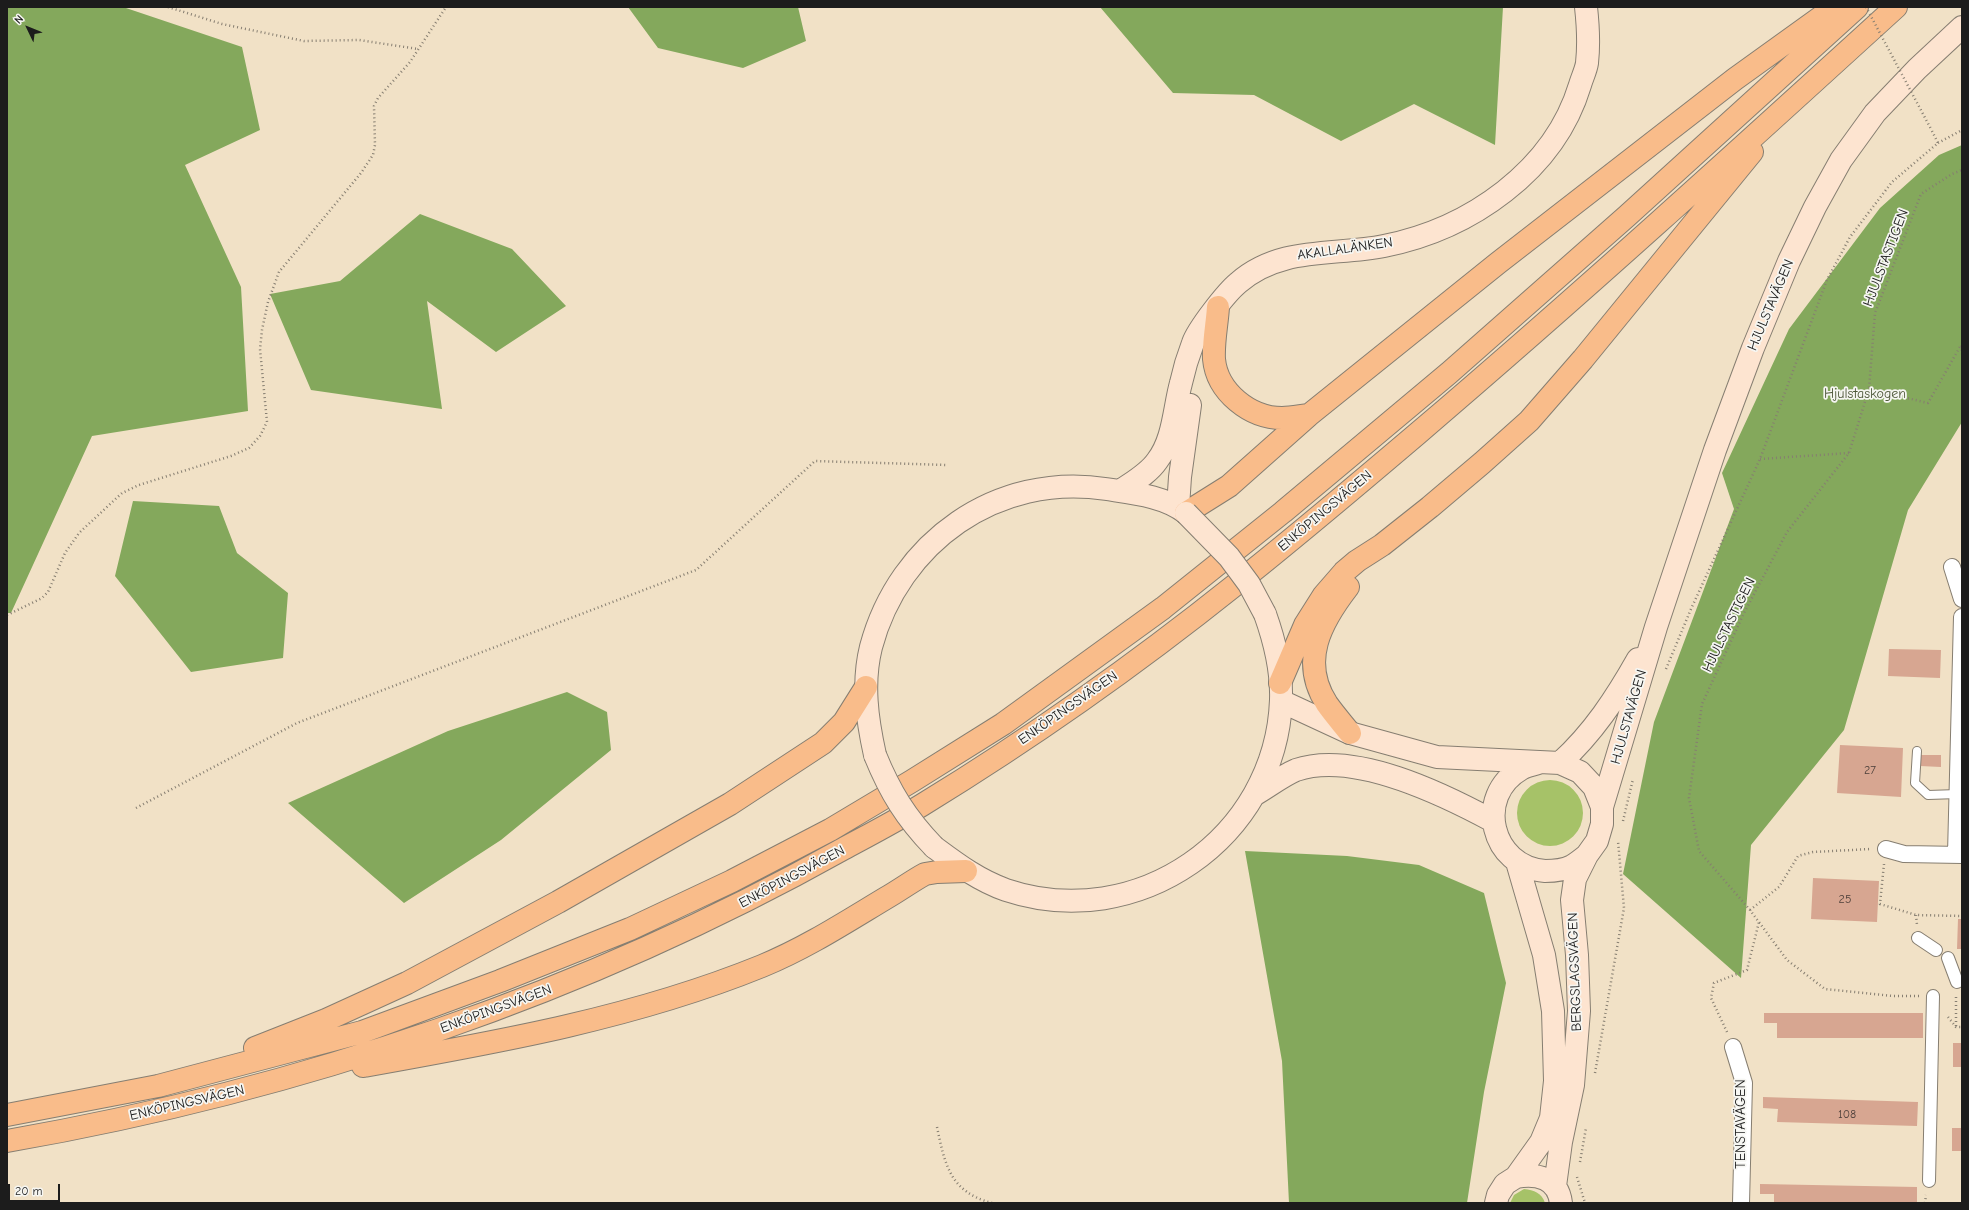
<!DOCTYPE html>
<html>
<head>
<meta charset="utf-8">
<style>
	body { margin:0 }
	#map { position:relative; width:1969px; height:1210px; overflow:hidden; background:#f1e1c6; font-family:"Comic Neue",sans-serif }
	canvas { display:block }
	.frame { position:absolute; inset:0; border:8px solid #1c1c1c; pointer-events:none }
	.north { position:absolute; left:8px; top:8px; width:40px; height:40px; -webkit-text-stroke:3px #f6f6f2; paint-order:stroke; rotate:313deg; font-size:11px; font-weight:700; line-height:16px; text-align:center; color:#1c1c1c }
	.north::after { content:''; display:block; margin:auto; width:14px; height:18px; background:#1c1c1c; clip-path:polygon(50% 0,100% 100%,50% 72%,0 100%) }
	.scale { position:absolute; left:8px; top:1184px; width:52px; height:18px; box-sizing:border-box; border:2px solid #1c1c1c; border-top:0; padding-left:5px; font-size:12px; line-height:14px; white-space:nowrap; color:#1c1c1c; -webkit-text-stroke:3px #f6f6f2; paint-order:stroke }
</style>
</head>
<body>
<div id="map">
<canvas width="1969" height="1210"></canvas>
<div class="frame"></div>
<div class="north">N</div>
<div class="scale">20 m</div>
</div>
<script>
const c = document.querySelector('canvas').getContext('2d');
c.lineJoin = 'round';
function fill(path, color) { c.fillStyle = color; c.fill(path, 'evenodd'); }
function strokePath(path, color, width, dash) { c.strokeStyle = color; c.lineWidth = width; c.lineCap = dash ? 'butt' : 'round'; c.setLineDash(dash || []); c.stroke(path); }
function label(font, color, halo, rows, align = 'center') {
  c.font = font + ' "Comic Neue",sans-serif'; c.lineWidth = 3.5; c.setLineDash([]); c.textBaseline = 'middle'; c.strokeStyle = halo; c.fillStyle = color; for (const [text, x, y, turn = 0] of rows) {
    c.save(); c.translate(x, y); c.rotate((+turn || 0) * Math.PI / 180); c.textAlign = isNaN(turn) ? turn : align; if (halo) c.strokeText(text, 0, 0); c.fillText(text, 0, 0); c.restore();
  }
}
fill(new Path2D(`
	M1517 813a33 33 0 1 1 66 0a33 33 0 1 1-66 0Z
	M1524 1189C1534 1190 1542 1193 1545 1203H1510L1514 1195Z`), '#a6c268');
fill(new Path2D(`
	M7 7H123L242 47 260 130 185 165 241 287 248 411 92 436 11 613H7Z
	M628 7H798L806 41 743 68 658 48Z
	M1100 7H1503L1495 145 1414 104 1341 141 1254 95 1173 93Z
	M1962 145V422L1908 510 1844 730 1751 845 1741 978 1623 874 1654 722 1734 509 1722 473 1789 329 1880 208 1939 155Z
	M420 214 512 249 566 306 496 352 427 301 442 409 311 390 270 294 340 281Z
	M133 501 219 506 237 553 288 593 283 658 191 672 115 576Z
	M567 692 607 712 611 750 501 840 404 903 288 803 448 731Z
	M1245 851 1347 856 1419 865 1484 893 1506 983 1484 1092 1467 1203H1289L1282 1061Z`), '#84a85c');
fill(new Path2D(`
	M1889 649 1941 650 1940 678 1888 676Z
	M1840 745 1903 748 1901 797 1837 793Z
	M1920 755H1941V767L1920 766Z
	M1813 878 1879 881 1877 922 1811 919Z
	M1958 919H1962V949H1957Z
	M1764 1013H1923V1038H1777V1023H1764Z
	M1953 1043H1962V1067H1953Z
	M1763 1097 1918 1102 1917 1126 1777 1122 1778 1109 1763 1108Z
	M1952 1128H1962V1151H1952Z
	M1760 1184 1917 1187V1203H1774V1194H1760Z`), '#d7a691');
const service = new Path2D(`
	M1917 751 1915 783 1928 795 1958 794`);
const pedestrian = new Path2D(`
	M1918 938 1936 950
	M1948 958 1957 982
	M1929 1181 1933 996`);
const minor = new Path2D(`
	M1952 567 1962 599
	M1886 849 1904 854 1962 855
	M1956 854 1962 617
	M1733 1047 1744 1083 1741 1203`);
const secondary = new Path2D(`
	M1120 491C1133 482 1148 474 1157 461 1174 439 1174 408 1181 383 1184 369 1188 356 1193 343 1198 329 1226 293 1238 283 1280 246 1334 256 1384 246 1470 229 1554 171 1580 85 1582 78 1586 70 1587 63 1589 45 1588 25 1586 7
	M1178 507 1180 477 1190 405
	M1281 701 1350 733 1437 757 1560 763 1580 772 1594 787 1602 807V824L1597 841 1587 855 1575 879 1572 900 1577 955 1579 1011 1573 1085 1561 1142 1555 1186
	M875 755C867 719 862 683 871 647 899 542 997 472 1106 489 1132 493 1165 496 1186 513
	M1538 763C1533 765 1526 766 1521 769 1474 796 1491 867 1545 871 1554 871 1564 870 1572 866 1577 863 1582 859 1587 855
	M1560 763C1593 733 1616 698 1638 659
	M1254 795C1268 787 1282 776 1296 770 1354 750 1443 794 1493 821
	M1602 807 1656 627 1715 450 1753 348 1789 261 1815 207 1841 160 1875 113 1917 69 1962 27
	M934 847C957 864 978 880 1006 890 1137 934 1276 838 1281 700 1282 670 1275 642 1265 614
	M1516 1177C1537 1173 1558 1178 1561 1203
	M1496 1203 1498 1195 1505 1184 1516 1177 1541 1142 1551 1118 1555 1081 1553 1011 1544 955 1517 862`);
const motorway = new Path2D(`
	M1218 307C1217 324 1213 342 1214 359 1217 392 1250 418 1282 418 1291 418 1300 416 1309 415
	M1186 513 1229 486 1309 415 1498 263 1735 79 1835 7
	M1348 587C1321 622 1299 661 1327 704 1334 714 1342 723 1350 733
	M1280 683 1305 625 1324 595 1344 572 1357 561 1382 545 1430 507 1482 463 1529 421 1583 359 1752 152
	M255 1048 326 1020 407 983 558 902 730 804 823 743 844 722 866 687
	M363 1066C498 1042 634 1018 762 966 806 948 846 922 886 898 900 890 912 881 925 874L937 872 966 871
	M7 1115 158 1086 362 1032 500 981 630 929 732 881 830 830 912 781 1003 724 1163 608 1283 512 1449 373 1627 216 1857 7
	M7 1141C299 1090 584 994 843 849 869 835 896 821 922 805 1030 739 1135 665 1235 585 1297 536 1357 485 1417 434 1580 295 1738 151 1896 7`);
strokePath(service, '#867e71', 10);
strokePath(pedestrian, '#867e71', 14);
strokePath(minor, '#867e71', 18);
strokePath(secondary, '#867e71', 24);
strokePath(motorway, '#867e71', 24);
strokePath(new Path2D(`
	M168 7 222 24 304 41 359 40 418 49
	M1938 143 1962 130
	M1869 389 1928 403 1961 345 1962 354
	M1760 459 1849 453
	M7 615 42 598 48 592 65 553 79 533 122 493 139 485 231 456 249 448 260 436 267 422 260 349 262 330 268 302 279 272 361 173 373 155 375 145 374 106 378 98 410 62 446 7
	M1666 669 1691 609 1760 459 1827 280 1850 237 1892 182 1938 143 1931 129
	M136 808 297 723 696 570 815 461 947 465
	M1623 821 1633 779
	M1884 864 1880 904 1916 915 1962 916
	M1750 910 1779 887 1798 856 1813 852 1871 849
	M1916 915 1917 925
	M1919 996H1893L1825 989 1787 960 1750 910 1699 851 1689 798 1702 704 1744 613 1787 532 1849 453 1869 389 1875 313 1921 194 1952 174 1962 170
	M1948 1017 1956 1027H1962
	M1956 1026V995
	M1727 1032 1711 998 1714 983 1747 970 1759 922
	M1595 1073 1624 908 1618 841
	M937 1127C945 1165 950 1192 992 1203
	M1580 1162 1586 1128
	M1577 1177 1585 1203
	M1925 1203 1926 1195`), '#867e71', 2.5, [1, 3]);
strokePath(service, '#fff', 8);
strokePath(pedestrian, '#fff', 12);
strokePath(minor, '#fff', 16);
strokePath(secondary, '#fde4d0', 22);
strokePath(motorway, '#f9bc8a', 22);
const secondaryBridge = new Path2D(`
	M1186 513 1229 557 1249 584 1265 614
	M875 755C890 792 906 818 934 847`);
strokePath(secondaryBridge, '#867e71', 24, []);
strokePath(new Path2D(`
	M1866 7 1931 129`), '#867e71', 2.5, [1, 3]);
strokePath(secondaryBridge, '#fde4d0', 22);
label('12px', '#4b3e39', null, [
	["27",1870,771],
	["25",1845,900],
	["108",1847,1115]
]);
label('14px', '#1c1c1c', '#f6f6f2', [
	["AKALLALÄNKEN",1345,249,-8],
	["HJULSTASTIGEN",1886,258,-69],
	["HJULSTAVÄGEN",1771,305,-67],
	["ENKÖPINGSVÄGEN",1325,511,-40],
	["HJULSTASTIGEN",1729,625,-64],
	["ENKÖPINGSVÄGEN",1068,708,-35],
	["HJULSTAVÄGEN",1629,717,-74],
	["ENKÖPINGSVÄGEN",792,877,-28],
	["BERGSLAGSVÄGEN",1575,972,-92],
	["ENKÖPINGSVÄGEN",496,1009,-20],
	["ENKÖPINGSVÄGEN",187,1103,-13],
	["TENSTAVÄGEN",1741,1124,-90]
]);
label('14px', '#4c5637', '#f6f6f2', [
	["Hjulstaskogen",1865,394]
]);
</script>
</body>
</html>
